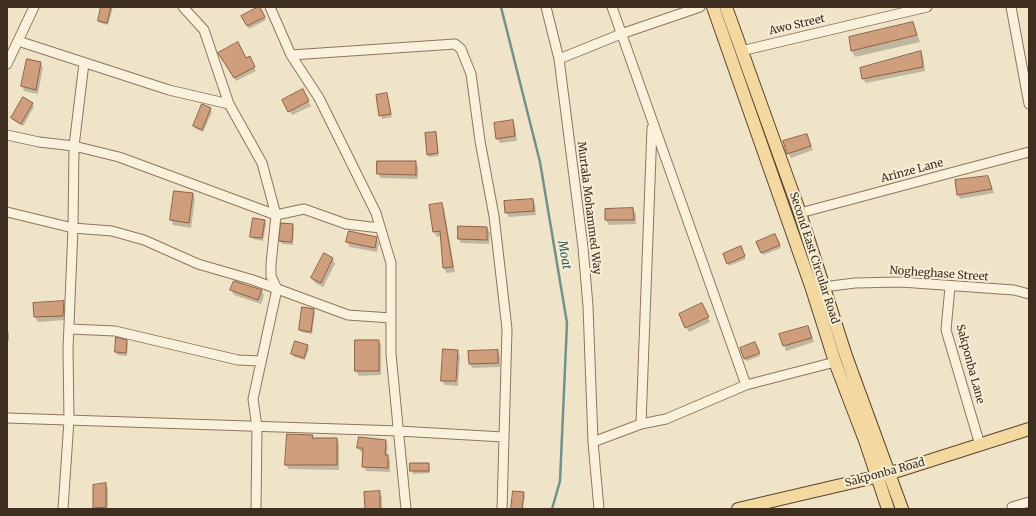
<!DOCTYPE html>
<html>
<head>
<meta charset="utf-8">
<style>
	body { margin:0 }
	#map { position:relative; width:1036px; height:516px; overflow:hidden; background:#f0e4c8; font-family:Merriweather,serif }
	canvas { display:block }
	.frame { position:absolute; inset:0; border:8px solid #3d2e20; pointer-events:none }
</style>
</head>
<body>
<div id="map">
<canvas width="1036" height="516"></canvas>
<div class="frame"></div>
</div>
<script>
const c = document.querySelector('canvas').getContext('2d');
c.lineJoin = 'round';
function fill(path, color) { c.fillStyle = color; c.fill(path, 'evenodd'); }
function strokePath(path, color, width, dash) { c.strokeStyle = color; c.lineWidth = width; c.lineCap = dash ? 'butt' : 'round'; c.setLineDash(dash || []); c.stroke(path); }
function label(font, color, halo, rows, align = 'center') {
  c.font = font + ' Merriweather,serif'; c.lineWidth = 4; c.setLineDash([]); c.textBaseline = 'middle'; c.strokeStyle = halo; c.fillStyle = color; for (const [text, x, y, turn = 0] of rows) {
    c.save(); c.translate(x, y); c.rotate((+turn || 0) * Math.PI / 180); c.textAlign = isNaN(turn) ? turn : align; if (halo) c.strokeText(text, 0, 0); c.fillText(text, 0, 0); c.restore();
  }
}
fill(new Path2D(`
	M102 7H113L108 25 100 23 99 20Z
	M259 7 266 20 249 29 242 16Z
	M913 23 920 42 855 57 852 51Z
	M921 52 923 56 925 71 866 83 863 79Z
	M220 53 246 59 249 58 256 71 236 81Z
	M40 63 43 67 38 94 24 91 22 86Z
	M387 94 392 117 382 119 377 96Z
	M305 95 311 106 292 115 284 100Z
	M32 104 34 107 23 126 14 121 12 118Z
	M210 109 212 112 203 132 196 129 194 126Z
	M512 121 515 126 517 141 500 143 497 138Z
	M435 133 439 156 429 157 428 154Z
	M807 135 813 150 791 158 788 153Z
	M416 162 418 167V179L381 178 378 173Z
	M988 177 994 193 960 199 958 194Z
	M193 194 195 199 191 228 173 225 171 220Z
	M532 200 535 204 536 215 509 217 506 212Z
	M442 204 444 208 455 272 446 273 444 268 441 236 437 237 434 232 430 206Z
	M633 209 636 214V224L609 225 606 220V210Z
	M264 221 266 224 263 241 253 239 251 236Z
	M282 224 293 225 294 228 293 245 282 244 280 241Z
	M487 228 490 233 489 244 461 243 459 239Z
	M376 238 379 243 377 252 350 247 347 242Z
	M777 238 781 248 763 255 762 253Z
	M742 250 746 259 729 266 728 263Z
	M324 255 333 259 335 264 323 287 315 283 312 278Z
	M231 290H261L264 295 261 304 234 295Z
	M63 302 66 307 65 320 38 322 35 317 34 304Z
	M704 309 710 322 689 332 686 327Z
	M314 310 315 313 312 334 301 332 300 329Z
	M808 327 814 342 786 351 781 335Z
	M7 330 9 333V341H7Z
	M127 341 128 344 127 356 117 355 116 352Z
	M379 341 381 345V375L359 376 356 371Z
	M307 346 309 349 305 360 294 357 292 354Z
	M757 346 760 356 747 361 745 359Z
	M457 351 460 356 458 386 445 385 442 380Z
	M498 351 500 356V367L472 368 470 363Z
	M312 436 314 439H337L339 443V470L289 469 286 465Z
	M386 441 388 446 387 455 390 460V472L366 471 363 466 364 453 361 452 358 448Z
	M411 464H429L430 473 413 474Z
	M105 484 108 488V509H94Z
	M379 492 382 497V509H366Z
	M523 493 525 496 523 509H512Z`), '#0003');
strokePath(new Path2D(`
	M501 7 540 162 567 323 560 481 552 509`), '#6f938a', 2.5);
const building = new Path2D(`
	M101 7H111L107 23 98 21Z
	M258 7H260L265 17 247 26 241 16Z
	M913 22 917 35 851 51 849 37Z
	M238 42 246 58 250 56 255 67 234 78 218 53Z
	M921 51 923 67 862 79 860 68Z
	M27 59 41 62 36 90 21 86Z
	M303 89 309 101 288 112 282 100Z
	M387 93 391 114 379 116 376 95Z
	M23 97 33 103 21 124 11 118Z
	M202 104 211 108 202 130 193 126Z
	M513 120 515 136 496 139 494 123Z
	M436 132 438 153 427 155 425 133Z
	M807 134 811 146 787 154 783 141Z
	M377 161H416V175L377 174Z
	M988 176 992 189 957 195 955 180Z
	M174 191 193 193 189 223 170 220Z
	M533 199 534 211 505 213 504 201Z
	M442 203 453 267 443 268 440 231 433 232 429 205Z
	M633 208 634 220H605V209Z
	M253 218 265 220 262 238 250 237Z
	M281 223 293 224 292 242 279 241Z
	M458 226 487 227V240L458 239Z
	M349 231 377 237 375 248 346 242Z
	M775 234 780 245 761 253 756 242Z
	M741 246 745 256 727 264 723 254Z
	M324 253 333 258 321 283 311 278Z
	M234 281 262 290 258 300 230 290Z
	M64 301 63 316 34 317 33 303Z
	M702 303 709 317 685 328 679 314Z
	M302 307 314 309 311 332 299 330Z
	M808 326 812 338 783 346 779 334Z
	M116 337 127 340 126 353 115 352Z
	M355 340H379V371H355Z
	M295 341 308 345 304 358 291 354Z
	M755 342 760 353 744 359 740 348Z
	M443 349 458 350 456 381H441Z
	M498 350V363L469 364 468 351Z
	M287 434 313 435 312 438H337V465H285Z
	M359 437 386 440 385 455H388V468L362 467 363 448H357Z
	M410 463H429V471H410Z
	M106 483V507L93 508V485Z
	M380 491V509H365L364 492Z
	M513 491 524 492 522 509H511Z`);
fill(building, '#cf9f7d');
strokePath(building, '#8d5f41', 1);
const minor = new Path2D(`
	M183 7 204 30 229 104 262 163 276 215 271 264V276L277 289 253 399 257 427 256 509
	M270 7 291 55 319 98 376 213 391 263V354L406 509
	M546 7 559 59 583 247 588 306 593 442 599 509
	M612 7 746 385
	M1011 7 1029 104
	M18 41 169 90 229 104
	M741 51 927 7
	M291 55 455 44 461 49 471 74 480 141 494 216 502 285 507 329 502 509
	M559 59 621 34 700 7
	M7 64 34 7
	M7 135 39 142 74 146 119 157 276 215 304 209 346 224 380 228
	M7 212 73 228 112 231 144 240 198 264 253 280 348 315 391 318
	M800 213 1029 152
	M823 287 855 283 901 282 1014 290 1029 294
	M950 287 946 330 980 445
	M70 329 115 331 238 360 261 361
	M7 418 399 431 503 437
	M641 424 652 128
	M593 442 641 424 666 419 746 385 835 362
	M1012 507 1029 502
	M63 509 69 420 68 349 73 228 74 146 84 63`);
const major = new Path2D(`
	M713 7 812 289 835 362 866 443 888 509
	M726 7 800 213 846 356 902 509
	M738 509 888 474 1029 429`);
strokePath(minor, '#8d765c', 11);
strokePath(major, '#5b4430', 14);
strokePath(minor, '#faf1dc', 9);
strokePath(major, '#f3d9a0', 12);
label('11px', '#3d2e20', '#f7eed8', [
	["Awo Street",797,25,-13],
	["Arinze Lane",912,171,-15],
	["Murtala Mohammed Way",589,208,83],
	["Second East Circular Road",814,258,72],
	["Nogheghase Street",939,274,4],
	["Sakponba Lane",970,364,75],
	["Sakponba Road",885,473,-15]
]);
label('italic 12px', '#2f5d5a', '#f7eed8', [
	["Moat",564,255,80]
]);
</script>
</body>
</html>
